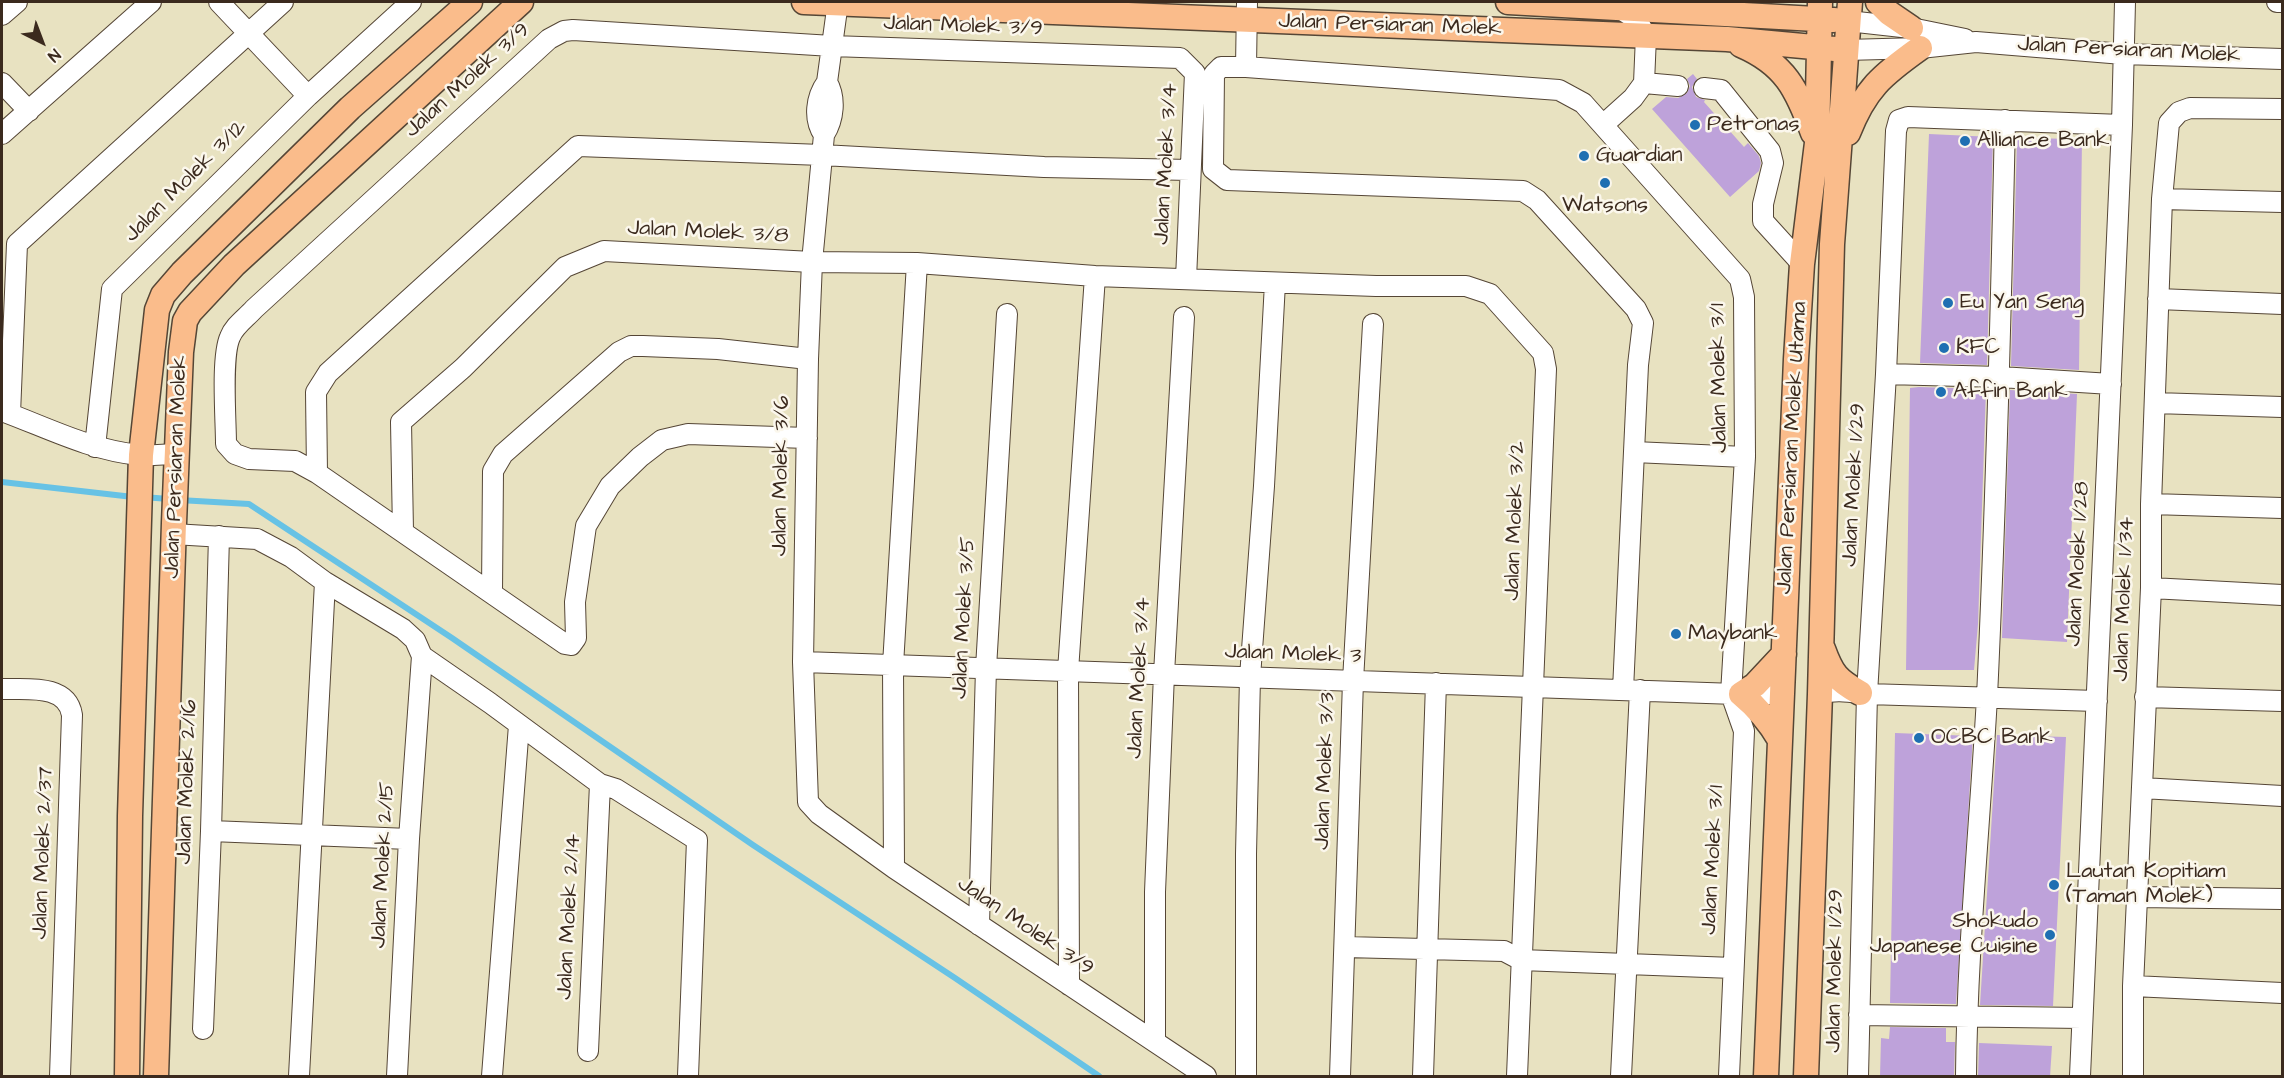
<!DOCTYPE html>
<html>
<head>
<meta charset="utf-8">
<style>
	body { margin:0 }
	#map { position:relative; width:2284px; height:1078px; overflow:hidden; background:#e8e2c1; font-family:"Architects Daughter",sans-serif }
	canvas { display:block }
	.frame { position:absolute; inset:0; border:3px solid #3b2a1e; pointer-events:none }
	.north { position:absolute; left:12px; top:12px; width:60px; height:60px; -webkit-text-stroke:4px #fbf7ec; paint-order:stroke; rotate:138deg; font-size:16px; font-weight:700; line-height:24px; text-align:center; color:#3b2a1e }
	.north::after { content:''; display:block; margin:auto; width:21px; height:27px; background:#3b2a1e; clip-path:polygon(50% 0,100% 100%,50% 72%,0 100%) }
</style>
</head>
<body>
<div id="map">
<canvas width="2284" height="1078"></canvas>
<div class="frame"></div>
<div class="north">N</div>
</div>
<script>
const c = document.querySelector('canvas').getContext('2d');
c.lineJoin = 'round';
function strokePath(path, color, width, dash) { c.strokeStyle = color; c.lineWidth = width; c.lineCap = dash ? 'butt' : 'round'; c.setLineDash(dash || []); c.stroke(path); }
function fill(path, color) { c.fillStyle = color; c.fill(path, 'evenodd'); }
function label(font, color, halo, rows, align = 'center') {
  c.font = font + ' "Architects Daughter",sans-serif'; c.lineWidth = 5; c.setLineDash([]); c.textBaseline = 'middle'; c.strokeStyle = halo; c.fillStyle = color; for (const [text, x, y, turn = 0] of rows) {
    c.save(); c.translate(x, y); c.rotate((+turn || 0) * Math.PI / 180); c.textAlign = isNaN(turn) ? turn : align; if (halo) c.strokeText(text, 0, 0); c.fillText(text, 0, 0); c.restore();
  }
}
strokePath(new Path2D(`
	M2 482 133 497
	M143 497 169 499
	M179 500 249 504 452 638 753 845 955 978 1099 1076`), '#67c2e5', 6);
fill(new Path2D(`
	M1693 74 1697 79 1692 87 1696 97 1705 100 1704 102 1744 147 1748 143 1759 156 1761 163 1759 171 1730 197 1652 109 1666 97 1678 98 1687 93 1690 86 1687 79Z
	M1929 134 1993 137 1987 365 1920 363Z
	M2017 138 2082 139 2079 370 2011 366Z
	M1919 387 1986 389 1978 624 1974 670H1906L1910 388Z
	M2010 390 2077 394 2067 642 2002 638Z
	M1895 733 1973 736 1956 1004 1890 1003Z
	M1997 735 2066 737 2053 1006 1980 1005Z
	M1890 1027 1946 1028V1042H1955L1954 1077H1880L1881 1038 1889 1039Z
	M1979 1043 2052 1046 2050 1077H1978Z`), '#bea2da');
const minor = new Path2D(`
	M219 2 308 96
	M2277 2H2282
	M2 15 17 2
	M1848 21 1911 28 1965 39
	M1846 50 1920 48 1976 42 2123 54 2282 59
	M1246 67 1247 2
	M827 82C836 98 834 119 824 135L812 262 808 359 803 662 808 802 819 814 894 868 1206 1076
	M2 83 29 111
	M1644 83 1678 86
	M1704 88 1721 90 1770 151 1773 163 1763 204V221L1802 264
	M1603 125 1633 98 1644 83 1646 36 1637 20 1619 8
	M2 134 151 2
	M824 135C813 119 816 97 827 82L838 2
	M2162 199 2282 202
	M2158 299 2282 304
	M1886 374 2000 377 2111 384
	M2155 403 2282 407
	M2 411C48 428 90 450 139 455 152 456 165 454 177 454
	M10 414 17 244 283 2
	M807 438 688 434 662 440 640 457 610 486 586 526 575 602 576 638 571 645 565 644 317 473 295 461 249 459 235 454 226 444C226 420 221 357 230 337 234 326 246 318 254 309L549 39 564 31 573 30 832 46 1180 58 1195 73 1186 279
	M95 447 112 289 308 96 411 2
	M1634 452 1745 457
	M317 473 316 392 328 373 578 146 822 155 1044 167 1190 170
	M2151 504 2282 508
	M403 531 401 422 463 368 565 267 604 251 812 262 917 263 1095 276 1376 286H1466L1490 294 1543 353 1546 369 1517 1076
	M173 534 257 539 291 557 325 582 403 629 415 640 422 656 490 703 600 784 616 789 697 840 688 1076
	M2151 588 2282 595
	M492 592 493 471 503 454 619 352 631 346H643L718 349 808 359
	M803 662 1765 695 1782 691
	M2 689C25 690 67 683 72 715L60 1076
	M1623 690 1638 365 1643 323 1636 309 1537 200 1523 191 1227 180 1213 169 1214 74 1221 67H1246L1559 90 1583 103 1740 279 1744 297 1745 457 1731 694 1744 731 1729 1076
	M1820 694C1836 689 1850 692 1867 694L2097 701
	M2145 697 2282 701
	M2142 788 2282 796
	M211 831 409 839
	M894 868 893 665 917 263
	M2139 897 2282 899
	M979 925 986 668 1007 314
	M1345 947 1504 951 1521 960 1733 968
	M1069 985 1068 671 1095 276
	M2133 986 2282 993
	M1859 1015 2082 1018
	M203 1029 211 831 219 536
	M1155 1042V892L1164 674 1184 317
	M588 1051 600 784
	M299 1076 325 582
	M397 1076 409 839 422 656
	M492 1076 519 725
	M1246 1076V854L1250 677 1264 486 1275 283
	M1340 1076 1353 681 1373 324
	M1423 1076 1436 683
	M1621 1076 1640 690
	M1858 1076 1867 694 1886 374 1896 131 1899 120 1908 117 2122 125
	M1966 1076C1967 950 1980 824 1987 697 1996 505 2001 313 2005 120
	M2080 1076 2122 125 2125 2
	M2133 1076V986L2151 588V504L2162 199 2169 123 2179 112 2190 108 2282 109`);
const major = new Path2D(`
	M804 2 1727 39 1835 49
	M1508 2 1834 20
	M1878 2 1889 13 1911 28
	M1741 45C1785 64 1797 89 1813 133
	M1848 133C1865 89 1882 75 1920 48
	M1823 649C1832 674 1837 680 1860 693
	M1780 740C1769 721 1758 708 1741 694L1755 685 1784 654
	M127 1076 130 816 141 455 157 310 163 295 182 273 350 108 470 2
	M156 1076 174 523 181 352 185 321 190 312 234 265 521 2
	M1766 1076 1796 359 1802 264 1817 143 1820 2
	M1806 1076 1820 694 1832 244 1850 2`);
strokePath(minor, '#554636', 22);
strokePath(major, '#554636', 27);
strokePath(minor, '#fff', 20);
strokePath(major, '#fabc8b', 24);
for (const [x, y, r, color] of [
	[1695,125,6,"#1f6fb2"],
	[1965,141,6,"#1f6fb2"],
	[1584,156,6,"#1f6fb2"],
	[1605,183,6,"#1f6fb2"],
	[1948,303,6,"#1f6fb2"],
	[1944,348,6,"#1f6fb2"],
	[1941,392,6,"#1f6fb2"],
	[1676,634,6,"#1f6fb2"],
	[1919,738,6,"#1f6fb2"],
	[2054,885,6,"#1f6fb2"],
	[2050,935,6,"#1f6fb2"]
]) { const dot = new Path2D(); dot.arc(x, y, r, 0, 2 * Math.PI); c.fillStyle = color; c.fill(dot); strokePath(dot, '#fbf7ec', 2); }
label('22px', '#3b2a1e', '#fbf7ec', [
	["Jalan Persiaran Molek",1390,26,2],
	["Jalan Molek 3/9",963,27,2],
	["Jalan Persiaran Molek",2129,51,3],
	["Jalan Molek 3/9",468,81,-42],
	["Jalan Molek 3/4",1167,164,-87],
	["Jalan Molek 3/12",186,182,-45],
	["Jalan Molek 3/8",708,233,3],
	["Jalan Molek 3/1",1720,378,-91],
	["Jalan Persiaran Molek Utama",1793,448,-87],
	["Jalan Persiaran Molek",177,467,-88],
	["Jalan Molek 3/6",782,476,-89],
	["Jalan Molek 1/29",1855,485,-87],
	["Jalan Molek 3/2",1516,521,-88],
	["Jalan Molek 1/28",2079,564,-87],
	["Jalan Molek 1/34",2125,599,-88],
	["Jalan Molek 3/5",965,618,-87],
	["Jalan Molek 3",1293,655,2],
	["Jalan Molek 3/4",1140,678,-87],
	["Jalan Molek 3/3",1326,771,-88],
	["Jalan Molek 2/16",188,782,-88],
	["Jalan Molek 2/37",44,853,-88],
	["Jalan Molek 3/1",1714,860,-87],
	["Jalan Molek 2/15",384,865,-87],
	["Jalan Molek 2/14",570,917,-87],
	["Jalan Molek 3/9",1025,927,34],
	["Jalan Molek 1/29",1836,971,-89]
]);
label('22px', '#3b2a1e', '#fbf7ec', [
	["Petronas",1707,125],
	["Alliance Bank",1977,141],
	["Guardian",1596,156],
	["Watsons",1605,206,"center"],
	["Eu Yan Seng",1960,303],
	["KFC",1956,348],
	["Affin Bank",1953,392],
	["Maybank",1688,634],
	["OCBC Bank",1931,738],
	["Lautan Kopitiam",2066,872],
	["(Taman Molek)",2066,897],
	["Shokudo",2038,922,"right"],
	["Japanese Cuisine",2038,947,"right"]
], 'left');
</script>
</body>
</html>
